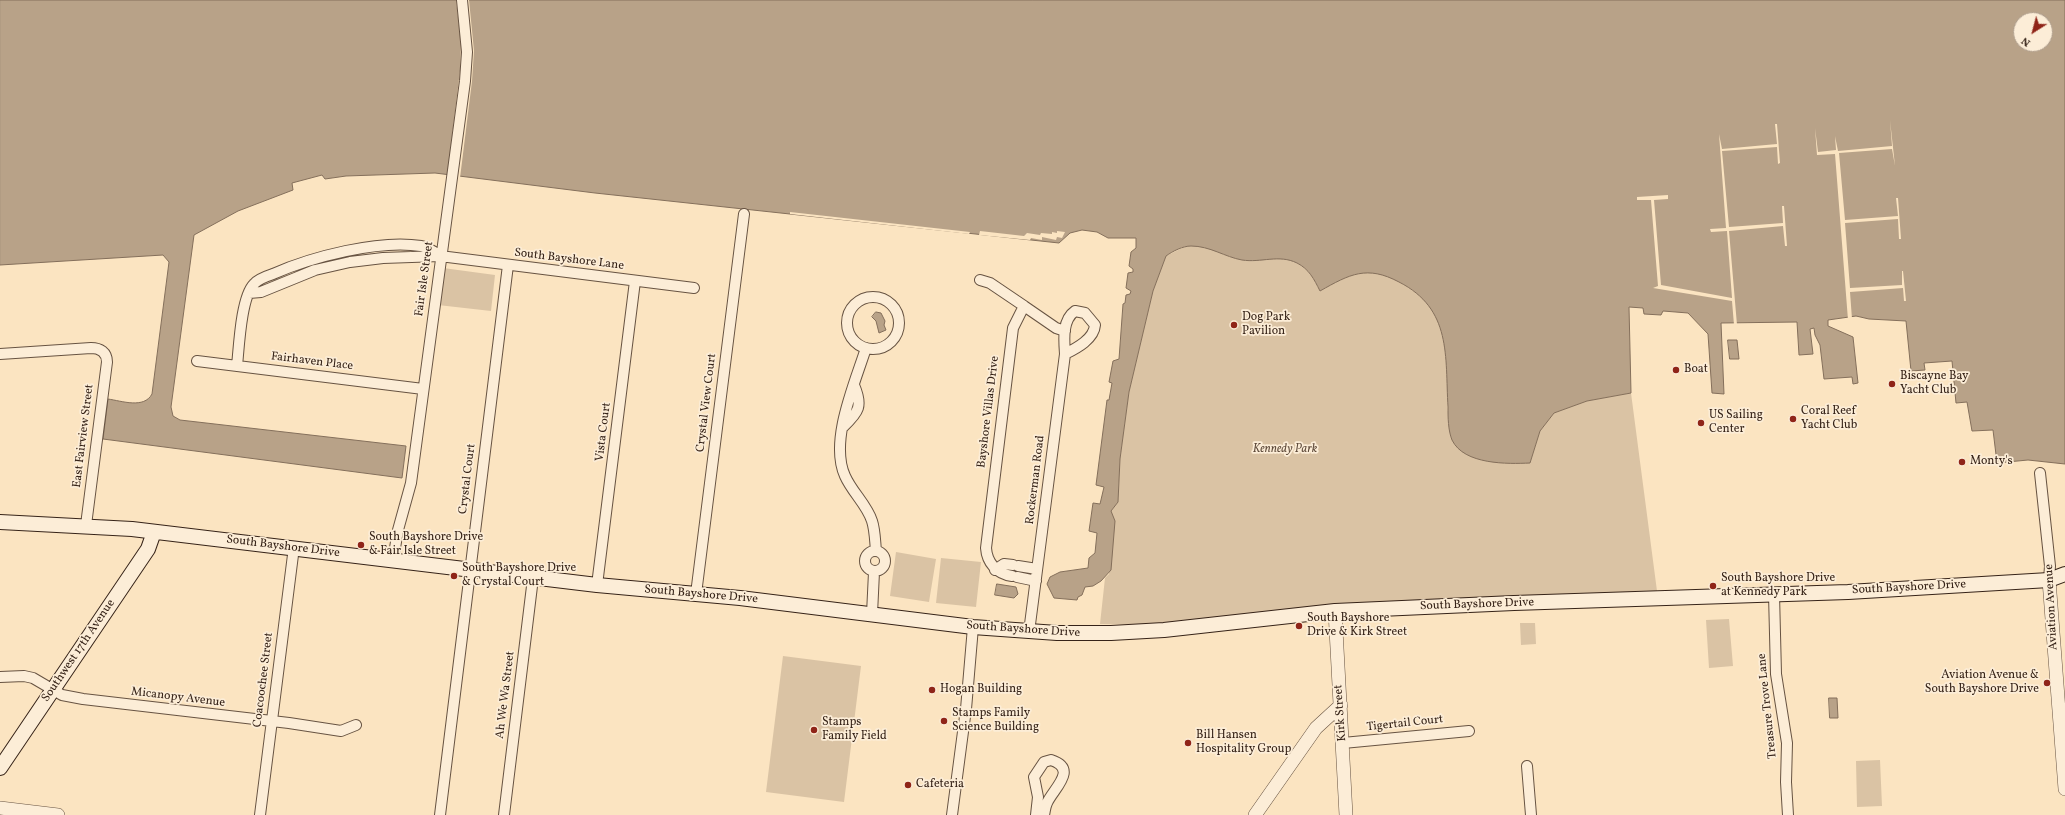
<!DOCTYPE html>
<html>
<head>
<meta charset="utf-8">
<style>
	body { margin:0 }
	#map { position:relative; width:2065px; height:815px; overflow:hidden; background:#fbe4c1; font-family:Vollkorn,serif }
	canvas { display:block }
	.north { position:absolute; left:2013px; top:12px; width:40px; height:40px; box-sizing:border-box; background:#fcedd7; border:1px solid #ad9c8b; border-radius:50%; rotate:216deg; font-size:11px; font-weight:700; line-height:16px; text-align:center; color:#362318 }
	.north::after { content:''; display:block; margin:auto; width:14px; height:18px; background:#8f2418; clip-path:polygon(50% 0,100% 100%,50% 72%,0 100%) }
</style>
</head>
<body>
<div id="map">
<canvas width="2065" height="815"></canvas>
<div class="north">N</div>
</div>
<script>
const c = document.querySelector('canvas').getContext('2d');
c.lineJoin = 'round';
function fill(path, color) { c.fillStyle = color; c.fill(path, 'evenodd'); }
function strokePath(path, color, width, dash) { c.strokeStyle = color; c.lineWidth = width; c.lineCap = dash ? 'butt' : 'round'; c.setLineDash(dash || []); c.stroke(path); }
function label(font, color, halo, rows, align = 'center') {
  c.font = font + ' Vollkorn,serif'; c.lineWidth = 3.5; c.setLineDash([]); c.textBaseline = 'middle'; c.strokeStyle = halo; c.fillStyle = color; for (const [text, x, y, turn = 0] of rows) {
    c.save(); c.translate(x, y); c.rotate((+turn || 0) * Math.PI / 180); c.textAlign = isNaN(turn) ? turn : align; if (halo) c.strokeText(text, 0, 0); c.fillText(text, 0, 0); c.restore();
  }
}
fill(new Path2D(`
	M1186 246C1207 243 1223 257 1243 260 1261 262 1280 254 1297 263 1309 269 1314 279 1320 291 1350 274 1369 264 1402 283 1412 289 1425 298 1432 308 1449 333 1446 383 1448 412 1449 421 1448 435 1454 442 1472 464 1504 460 1530 463L1540 431 1554 413 1587 401 1631 393 1657 591 1247 615 1145 625 1100 624 1105 578 1109 574 1111 511 1118 502 1120 459 1129 392 1153 291 1166 256Z
	M443 268 495 275 491 311 438 305Z
	M896 552 936 559 929 602 890 596Z
	M941 558 981 562 976 607 936 603Z
	M1729 619 1733 666 1709 668 1706 620Z
	M1520 623H1535L1536 644 1521 645Z
	M783 656 861 666 844 802 766 792Z
	M1880 760 1882 806 1857 807 1856 761Z`), '#dac3a4');
const water = new Path2D(`
	M0 0H2065V464L2028 460 1997 463 1993 430 1972 431 1967 402 1956 403 1952 361 1924 363 1925 370 1911 371 1906 321 1869 319 1856 316 1828 320V326L1853 337 1858 383 1853 384 1852 377 1824 379 1820 345 1815 335 1814 328 1810 329 1813 354 1799 355 1797 322 1721 323 1724 394 1712 393 1708 334 1688 313 1663 311 1661 315 1644 314 1643 308 1629 307 1631 393 1587 401 1554 413 1540 431 1530 463C1508 464 1464 465 1452 440 1448 430 1448 417 1448 407 1445 356 1452 309 1399 282 1367 265 1350 274 1320 291 1314 279 1309 269 1297 263 1279 254 1261 263 1242 260 1225 257 1210 246 1191 246 1183 246 1173 251 1166 256L1153 291 1129 392 1120 459 1118 502 1111 511 1115 521 1111 570 1101 581 1093 586 1085 587 1082 595 1078 597 1077 600 1054 598 1047 584 1050 577 1060 572 1088 568 1089 558 1095 553 1097 533 1089 531 1093 503 1100 504 1104 487 1096 485 1107 400H1109L1112 383 1109 382 1113 361 1119 359 1123 304 1125 303 1126 295 1130 294 1131 291 1126 288 1128 273 1133 272V269L1129 266 1131 252 1136 248V238H1108L1097 232 1082 230 1070 233 1059 243 595 193 435 173 346 176 325 179 322 175 292 183 293 190 238 211 194 235 171 407 173 416 180 420 406 446 402 478 103 439 108 399C122 401 144 409 152 394L169 262 163 255 0 265ZM2021 20H2045V44H2021Z
	M876 312 881 313 885 321 884 325 886 330 879 333 876 321 872 317Z
	M1728 340H1737L1739 359H1730Z
	M997 584 1016 587 1018 594 1014 598 995 595Z
	M1829 698H1837L1838 718H1830Z`);
fill(water, '#b8a288');
strokePath(water, '#846f5b', 1);
fill(new Path2D(`
	M456 0H469L474 51 472 81 460 178 447 177 460 71 461 43Z
	M1890 120 1895 166 1892 149 1839 153 1845 220 1898 216 1896 198H1898L1901 239H1899L1898 219 1845 223 1850 288 1902 285V271H1903L1906 301H1904L1903 288 1850 292 1852 319 1848 320 1835 154 1817 155 1815 128 1818 152 1836 150 1835 136 1838 151 1892 146Z
	M1775 124H1777L1780 163 1778 164 1777 147 1722 151 1729 227 1783 223 1782 206H1784L1787 246H1785L1783 226 1729 231 1737 325H1734L1732 301 1653 288 1658 286 1651 200H1637V197L1668 195V199L1654 200 1661 285 1732 298 1727 231 1711 232 1710 229 1726 228 1719 134 1722 149 1777 144Z
	M790 212 970 232 969 234 790 214Z
	M980 231 1024 236 1027 233 1040 235 1041 233 1052 234V232L1057 233V231L1065 232 1062 238 1057 237 1056 240 1042 237V240L1031 238 1030 240 979 235Z`), '#fbe4c1');
const minor = new Path2D(`
	M980 280 990 283 1024 306
	M249 293 261 292 315 270 350 262 383 258 440 256 694 288
	M847 323a26 26 0 1 1 52 0a26 26 0 1 1-52 0Z
	M866 348C855 383 829 441 845 476 852 492 867 505 872 521 875 530 875 541 876 551
	M0 354 91 348C100 348 107 352 107 362L86 525
	M197 361 423 389
	M237 366C239 347 241 297 254 284 258 279 267 276 273 274 311 257 380 239 421 246 427 247 434 252 440 255
	M843 427C859 412 863 406 854 385
	M2040 473 2050 566 2049 580
	M865 561a10 10 0 1 1 20 0a10 10 0 1 1-20 0Z
	M393 560 398 530 411 483 465 81 467 52 462 0
	M1018 566 1037 569
	M995 570 1004 564 1013 565
	M1012 576C997 574 987 563 986 548L1013 328 1024 306 1056 328 1065 331
	M1017 577 1036 581
	M597 585 635 281
	M696 594 744 214
	M1774 594 1776 674 1787 743 1786 782 1788 815
	M872 614 874 572
	M1029 632 1065 354C1064 340 1062 320 1075 311L1085 313 1095 325C1094 339 1077 348 1065 354
	M0 677 24 676 33 678 62 695 83 699 289 723 341 731 356 725
	M1343 743 1469 731
	M1527 766 1531 815
	M260 815 294 547
	M440 815 508 265
	M504 815 533 578
	M952 815 966 709 973 627
	M1036 815 1038 797 1034 777 1044 762 1051 760C1079 769 1053 789 1047 803 1045 807 1045 811 1044 815`);
const tertiary = new Path2D(`
	M2049 580 2065 789
	M1335 611 1346 815
	M0 808 58 815
	M1255 815 1316 728 1341 705`);
const secondary = new Path2D(`
	M0 522 132 529 597 585 740 598 973 627 1057 633H1111L1164 630 1335 611 1514 603 1848 592 2049 580 2065 574
	M0 768 148 549 154 532`);
strokePath(minor, '#675342', 12);
strokePath(tertiary, '#675342', 14);
strokePath(secondary, '#362318', 16);
strokePath(minor, '#fcedd7', 10);
strokePath(tertiary, '#fcedd7', 13);
strokePath(secondary, '#fcedd7', 14);
for (const [x, y, r, color] of [
	[1234,325,4,"#8f2418"],
	[1676,370,4,"#8f2418"],
	[1892,384,4,"#8f2418"],
	[1793,419,4,"#8f2418"],
	[1701,423,4,"#8f2418"],
	[1962,462,4,"#8f2418"],
	[361,545,4,"#8f2418"],
	[454,576,4,"#8f2418"],
	[1713,586,4,"#8f2418"],
	[1299,626,4,"#8f2418"],
	[2047,683,4,"#8f2418"],
	[932,690,4,"#8f2418"],
	[944,721,4,"#8f2418"],
	[814,730,4,"#8f2418"],
	[1188,743,4,"#8f2418"],
	[908,785,4,"#8f2418"]
]) { const dot = new Path2D(); dot.arc(x, y, r, 0, 2 * Math.PI); c.fillStyle = color; c.fill(dot); strokePath(dot, '#fcedd7', 1.5); }
label('12px', '#362318', '#fcedd7', [
	["South Bayshore Lane",569,260,7],
	["Fair Isle Street",425,279,-82],
	["Fairhaven Place",312,362,7],
	["Crystal View Court",707,403,-83],
	["Bayshore Villas Drive",989,412,-83],
	["Vista Court",604,432,-83],
	["East Fairview Street",84,436,-83],
	["Crystal Court",468,479,-83],
	["Rockerman Road",1036,480,-83],
	["South Bayshore Drive",283,547,7],
	["South Bayshore Drive",1909,588,-3],
	["South Bayshore Drive",701,595,5],
	["South Bayshore Drive",1477,605,-2],
	["Aviation Avenue",2052,607,-93],
	["South Bayshore Drive",1023,630,4],
	["Southwest 17th Avenue",79,651,-56],
	["Coacoochee Street",264,680,-83],
	["Ah We Wa Street",506,695,-83],
	["Micanopy Avenue",178,698,7],
	["Treasure Trove Lane",1768,706,-96],
	["Kirk Street",1341,713,-94],
	["Tigertail Court",1405,724,-6]
]);
label('12px', '#362318', '#fcedd7', [
	["Dog Park",1242,318],
	["Pavilion",1242,332],
	["Boat",1684,370],
	["Biscayne Bay",1900,377],
	["Yacht Club",1900,391],
	["Coral Reef",1801,412],
	["Yacht Club",1801,426],
	["US Sailing",1709,416],
	["Center",1709,430],
	["Monty's",1970,462],
	["South Bayshore Drive",369,538],
	["& Fair Isle Street",369,552],
	["South Bayshore Drive",462,569],
	["& Crystal Court",462,583],
	["South Bayshore Drive",1721,579],
	["at Kennedy Park",1721,593],
	["South Bayshore",1307,619],
	["Drive & Kirk Street",1307,633],
	["Aviation Avenue &",2039,676,"right"],
	["South Bayshore Drive",2039,690,"right"],
	["Hogan Building",940,690],
	["Stamps Family",952,714],
	["Science Building",952,728],
	["Stamps",822,723],
	["Family Field",822,737],
	["Bill Hansen",1196,736],
	["Hospitality Group",1196,750],
	["Cafeteria",916,785]
], 'left');
label('italic 12px', '#5f4b3b', '#fcedd7', [
	["Kennedy Park",1285,450]
]);
</script>
</body>
</html>
